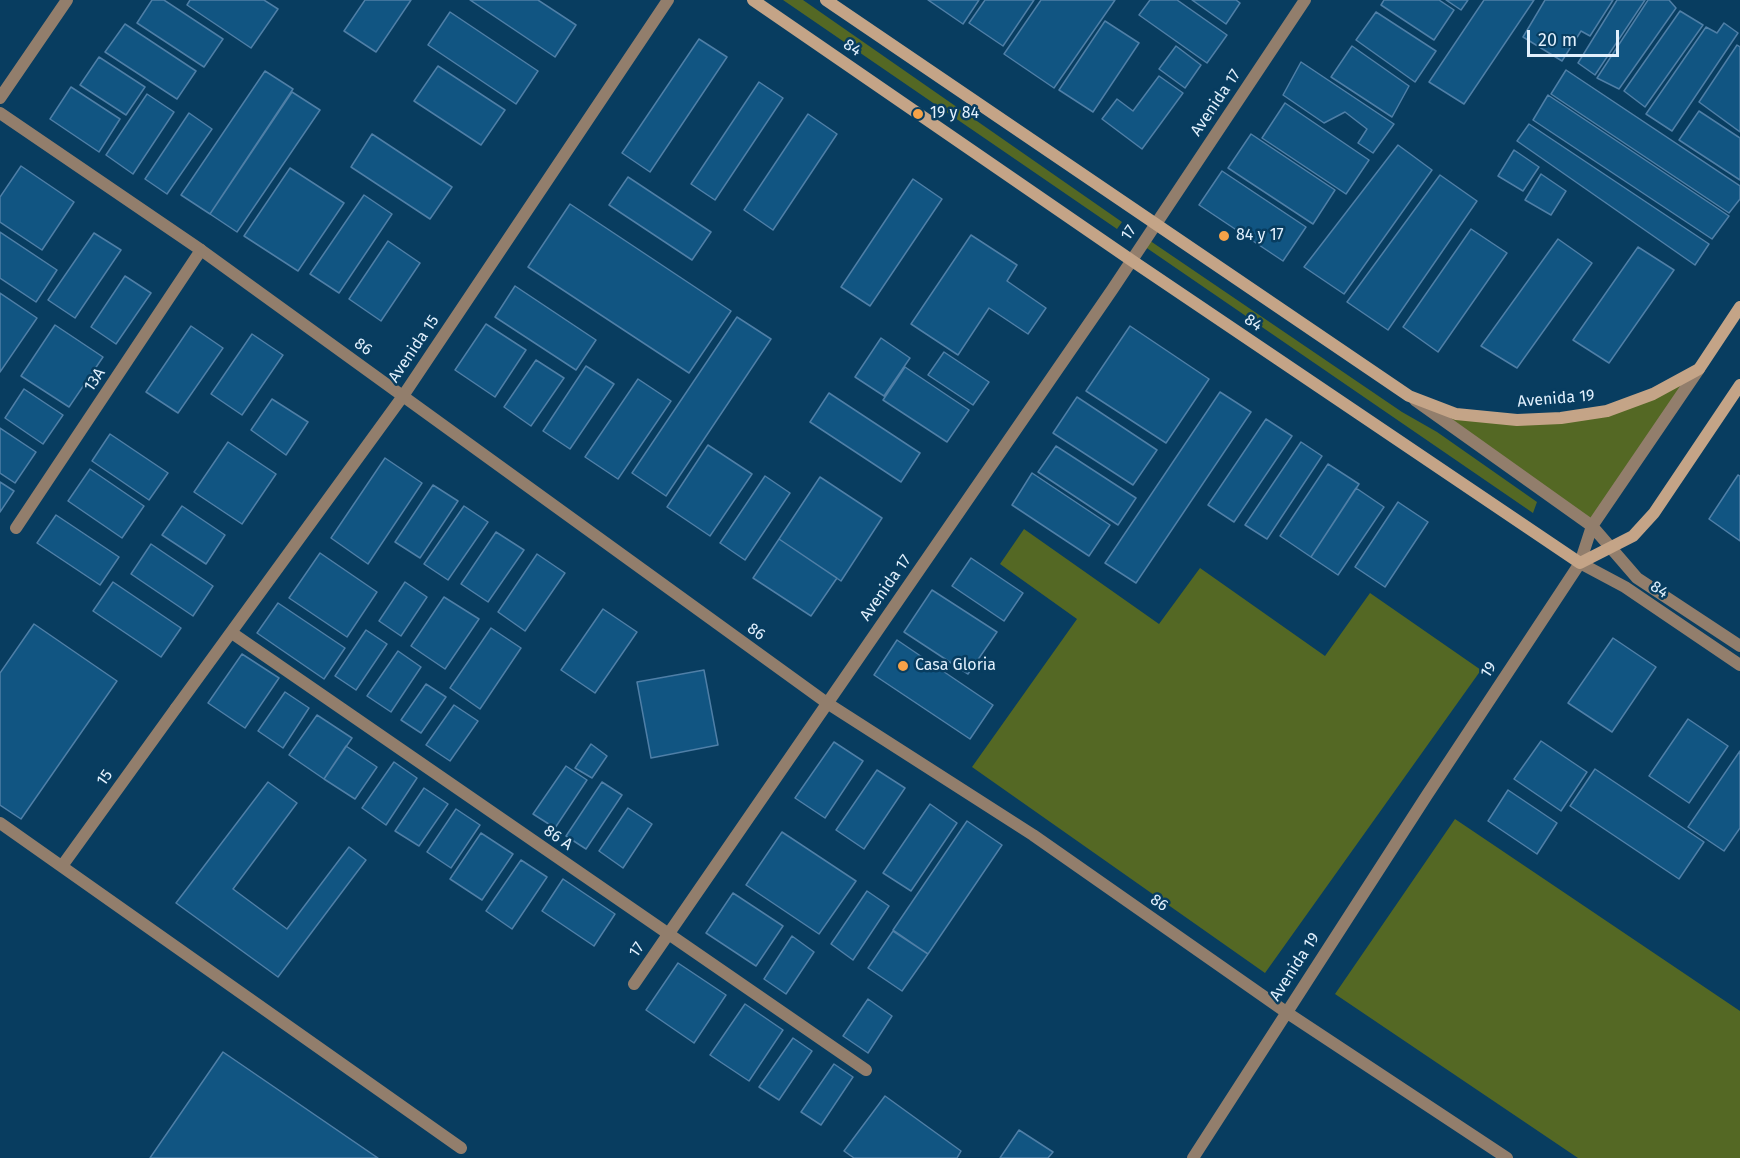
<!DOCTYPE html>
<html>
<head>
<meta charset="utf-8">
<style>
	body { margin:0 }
	#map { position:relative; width:1740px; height:1158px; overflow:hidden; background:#083d60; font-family:"Fira Sans",sans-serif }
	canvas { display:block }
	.scale { position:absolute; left:1527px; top:30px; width:92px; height:27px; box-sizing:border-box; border:3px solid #e1f0fd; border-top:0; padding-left:8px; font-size:18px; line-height:21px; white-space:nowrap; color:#e1f0fd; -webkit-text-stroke:4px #083d60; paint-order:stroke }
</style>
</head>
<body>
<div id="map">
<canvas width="1740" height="1158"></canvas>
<div class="scale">20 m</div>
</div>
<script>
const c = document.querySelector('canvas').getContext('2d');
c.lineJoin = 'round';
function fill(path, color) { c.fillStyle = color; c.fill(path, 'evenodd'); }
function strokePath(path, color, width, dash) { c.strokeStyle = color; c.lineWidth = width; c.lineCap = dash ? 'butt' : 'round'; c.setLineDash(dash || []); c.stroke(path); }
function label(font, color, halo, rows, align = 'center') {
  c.font = font + ' "Fira Sans",sans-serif'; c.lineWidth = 5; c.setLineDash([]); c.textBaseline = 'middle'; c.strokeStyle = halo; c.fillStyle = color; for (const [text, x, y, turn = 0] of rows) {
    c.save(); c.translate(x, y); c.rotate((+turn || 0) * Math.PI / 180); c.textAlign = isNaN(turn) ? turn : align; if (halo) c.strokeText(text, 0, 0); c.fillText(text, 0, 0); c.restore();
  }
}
fill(new Path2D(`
	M783 0H803L1122 222 1117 229Z
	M1143 236 1402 412 1437 432 1537 502 1533 513 1138 242Z
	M1699 369 1592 526 1424 402 1517 420 1607 410Z
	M1024 529 1159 624 1200 568 1325 656 1370 593 1481 670 1265 973 972 767 1077 619 1000 564Z
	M1455 819 1740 1011V1158H1578L1335 994Z`), '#546824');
const building = new Path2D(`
	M152 0H164L223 39 204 67 137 23Z
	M190 0H264L278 9 251 48 187 5Z
	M365 0H411L376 52 344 31Z
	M470 0H538L576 25 555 57Z
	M928 0H979L963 24Z
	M985 0H1034L1003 46 969 23Z
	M1041 0H1115L1054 88 1004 54Z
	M1150 0H1177L1227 35 1207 63 1139 15Z
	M1192 0H1236L1240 3 1226 24Z
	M1384 0H1439L1454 10 1434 40 1381 5Z
	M1446 0H1468L1461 10Z
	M1484 0H1534L1464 104 1429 82Z
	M1545 0H1613L1590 36 1581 31 1562 61 1523 37Z
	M1617 0H1645L1595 75 1578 63Z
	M1648 0H1669L1676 8 1619 89 1597 78Z
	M1680 11 1703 25 1645 107 1624 91Z
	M450 12 538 71 516 104 428 45Z
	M1376 12 1436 51 1415 82 1356 40Z
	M1105 21 1139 43 1093 112 1059 90Z
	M1724 23 1738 33 1672 131 1646 114 1706 27 1717 33Z
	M125 24 196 71 177 99 105 52Z
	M699 39 727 57 650 172 622 153Z
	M1737 45 1740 47V132L1699 102Z
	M1176 46 1201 65 1185 88 1159 69Z
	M1352 46 1409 86 1392 117 1331 77Z
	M99 57 145 87 126 115 80 85Z
	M1301 62 1394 124 1373 153 1358 143 1367 129 1345 112 1324 123 1283 95Z
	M438 66 505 110 481 145 414 101Z
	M1566 70 1740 186V199L1729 213 1551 94Z
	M265 71 293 89 210 214 181 195Z
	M1159 76 1183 93 1142 149 1102 119 1117 99 1133 111Z
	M759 82 783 98 715 200 691 184Z
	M71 87 120 119 99 152 50 119Z
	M292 92 320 110 237 232 210 214Z
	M147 94 174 112 133 174 106 155Z
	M1548 95 1729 216 1712 239 1533 120Z
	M1285 103 1369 160 1346 194 1262 138Z
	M1699 111 1740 138V180L1679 140Z
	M189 113 212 129 167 194 145 179Z
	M808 114 837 134 773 230 744 210Z
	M1529 124 1709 244 1695 265 1517 141Z
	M372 134 452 187 430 219 351 167Z
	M1251 134 1335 190 1313 224 1228 168Z
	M1398 145 1432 170 1344 294 1304 267Z
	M1514 150 1539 167 1523 191 1498 176Z
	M21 166 74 202 42 250 0 222V197Z
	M290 168 344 203 298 271 244 236Z
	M1222 171 1306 227 1283 261 1199 205Z
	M1541 174 1566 191 1551 215 1525 200Z
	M1440 175 1477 201 1388 330 1347 302Z
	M628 177 711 232 692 260 609 205Z
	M913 179 942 199 870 306 841 287Z
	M364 195 392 214 339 293 310 274Z
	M570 204 731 311 689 373 528 267Z
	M1471 229 1507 253 1438 352 1403 327Z
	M0 232 57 270 36 302 0 278Z
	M94 233 121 250 75 318 48 300Z
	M971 235 1017 265 1007 281 1046 308 1028 334 989 308 958 355 911 324Z
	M1558 239 1592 263 1517 368 1481 346Z
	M388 241 420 263 381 321 349 299Z
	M1638 247 1674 270 1609 363 1573 340Z
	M125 276 151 293 116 344 91 327Z
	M515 286 596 340 576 370 495 317Z
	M0 293 37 318 0 372Z
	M737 317 771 339 666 496 632 473Z
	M486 324 526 350 495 397 455 370Z
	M55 325 103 357 69 407 21 376Z
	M191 326 223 348 178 413 146 392Z
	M1130 326 1209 379 1166 443 1086 391Z
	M252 334 283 355 242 415 211 394Z
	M881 338 910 358 884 396 855 377Z
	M944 352 989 382 973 405 928 375Z
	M536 360 564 378 531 426 504 407Z
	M586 366 614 384 570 449 543 431Z
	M905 367 969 410 947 442 883 400Z
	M638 379 671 401 618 479 585 457Z
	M24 389 63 415 43 444 5 418Z
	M1220 392 1251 412 1136 583 1105 563Z
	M829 393 920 453 901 482 810 422Z
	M1077 397 1157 450 1133 485 1053 433Z
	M272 399 308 422 286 455 251 430Z
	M1266 419 1292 436 1234 522 1208 505Z
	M0 428 36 452 15 483 0 473Z
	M110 434 168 473 149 500 92 461Z
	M228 442 276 474 242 524 194 492Z
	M1301 442 1322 456 1267 539 1245 525Z
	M708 445 752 474 710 536 667 507Z
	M1056 446 1136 498 1118 525 1038 472Z
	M385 458 422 483 368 564 331 538Z
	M1328 464 1359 484 1311 557 1280 536Z
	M90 469 144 506 122 538 68 501Z
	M1032 473 1110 525 1089 556 1012 505Z
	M1738 475 1740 476V541L1709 519Z
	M765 476 790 493 745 560 720 543Z
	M820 477 882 518 841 581 779 539Z
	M0 482 14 491 0 512Z
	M433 485 458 501 420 558 395 542Z
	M1356 488 1384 507 1338 575 1311 557Z
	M1398 502 1428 522 1385 587 1355 567Z
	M182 506 225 535 206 564 162 535Z
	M464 506 488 522 448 580 424 564Z
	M56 515 119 557 100 585 37 543Z
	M496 532 524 550 488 602 461 584Z
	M779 539 837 578 811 616 753 578Z
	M151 544 213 586 193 616 131 574Z
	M320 553 377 592 347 637 289 598Z
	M537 554 565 573 525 631 498 612Z
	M971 558 1023 593 1004 621 952 586Z
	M113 582 181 628 161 657 93 611Z
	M405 582 427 597 401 636 379 621Z
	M932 590 997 632 968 674 904 632Z
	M444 597 479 619 445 669 411 646Z
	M278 603 345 648 324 679 257 633Z
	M603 609 637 632 595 693 561 670Z
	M34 624 117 681 21 819 0 805V673Z
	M491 628 521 648 480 709 450 688Z
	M366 630 387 644 356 690 335 676Z
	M1613 638 1656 667 1612 732 1568 703Z
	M897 640 993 705 970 739 874 675Z
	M398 651 421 667 391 712 367 696Z
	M242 654 279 678 245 728 208 703Z
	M704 670 718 745 651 758 637 682Z
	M426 684 446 697 421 733 401 720Z
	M285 692 309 708 283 748 258 731Z
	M454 705 478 721 450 761 426 745Z
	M317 715 352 738 324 779 289 755Z
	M1688 719 1728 746 1689 803 1649 776Z
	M1541 741 1587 772 1561 811 1514 779Z
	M834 742 863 761 825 818 795 798Z
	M591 744 607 756 592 778 575 768Z
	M346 746 377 767 355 799 324 779Z
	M1740 751V828L1724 851 1688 827Z
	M394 762 417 778 386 825 362 808Z
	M566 766 587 780 555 828 533 814Z
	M1595 769 1704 842 1679 879 1570 806Z
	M877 770 905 788 864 849 836 830Z
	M268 782 297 803 233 889 287 929 349 847 366 860 278 977 176 903Z
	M602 782 622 795 586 849 566 836Z
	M424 788 448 804 419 846 395 831Z
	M1508 790 1557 823 1537 854 1488 821Z
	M930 804 957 823 911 891 883 873Z
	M628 808 652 824 623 868 599 851Z
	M456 809 480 825 451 868 427 852Z
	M967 821 1002 845 928 954 893 930Z
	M782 832 856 881 819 934 746 885Z
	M481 833 513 854 482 900 450 879Z
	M521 860 547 877 512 929 486 911Z
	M563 879 615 914 594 946 542 911Z
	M867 891 889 906 853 960 831 944Z
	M733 893 783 926 756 966 706 933Z
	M893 931 928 954 902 991 868 968Z
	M792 936 814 952 786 994 764 979Z
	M678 963 726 995 694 1043 646 1010Z
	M868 999 892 1016 868 1053 843 1036Z
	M745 1004 783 1030 749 1081 710 1055Z
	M793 1038 812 1051 779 1100 759 1087Z
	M223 1052 378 1158H150Z
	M834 1064 853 1077 821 1125 801 1112Z
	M885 1096 961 1151 957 1158H854L844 1151Z
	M1019 1130 1053 1152 1048 1158H1000Z`);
fill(building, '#115582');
strokePath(building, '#4f7fa7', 1.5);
strokePath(new Path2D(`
	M16 528 201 250
	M0 823 461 1148
	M62 866 176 708`), '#927e6c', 12);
strokePath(new Path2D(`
	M0 113 201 250 827 703 1033 835 1286 1012 1507 1158
	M232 633 866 1070
	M176 708 403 396 668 0
	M634 984 1112 290 1305 0
	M1193 1158 1427 795 1580 563`), '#927e6c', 12);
strokePath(new Path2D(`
	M0 98 67 0
	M1699 369 1592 526 1580 563 1625 587 1740 665
	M1415 400 1592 526 1637 578 1740 646`), '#927e6c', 12);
strokePath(new Path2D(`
	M753 0 1131 260 1580 563 1633 536 1654 513 1740 385
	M826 0 1409 396 1456 414 1517 420 1561 418 1607 411 1653 394 1699 369 1740 307`), '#c4a487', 12);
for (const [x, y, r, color] of [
	[918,114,6,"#f6a248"],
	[1224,236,6,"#f6a248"],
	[903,666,6,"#f6a248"]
]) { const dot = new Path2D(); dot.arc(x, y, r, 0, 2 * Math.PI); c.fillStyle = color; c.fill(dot); strokePath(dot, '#083d60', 2); }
label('16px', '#e1f0fd', '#083d60', [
	["84",852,48,34],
	["Avenida 17",1216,103,-56],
	["17",1129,233,-56],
	["84",1253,323,34],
	["86",363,347,36],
	["Avenida 15",414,349,-56],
	["13A",95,380,-56],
	["Avenida 19",1556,399,-5],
	["Avenida 17",886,588,-55],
	["84",1659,590,34],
	["86",756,632,36],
	["19",1489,670,-57],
	["15",105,778,-54],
	["86 A",558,838,35],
	["86",1159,903,35],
	["17",637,950,-56],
	["Avenida 19",1295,967,-57]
]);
label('16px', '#e1f0fd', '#083d60', [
	["19 y 84",930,114],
	["84 y 17",1236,236],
	["Casa Gloria",915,666]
], 'left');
</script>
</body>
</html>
